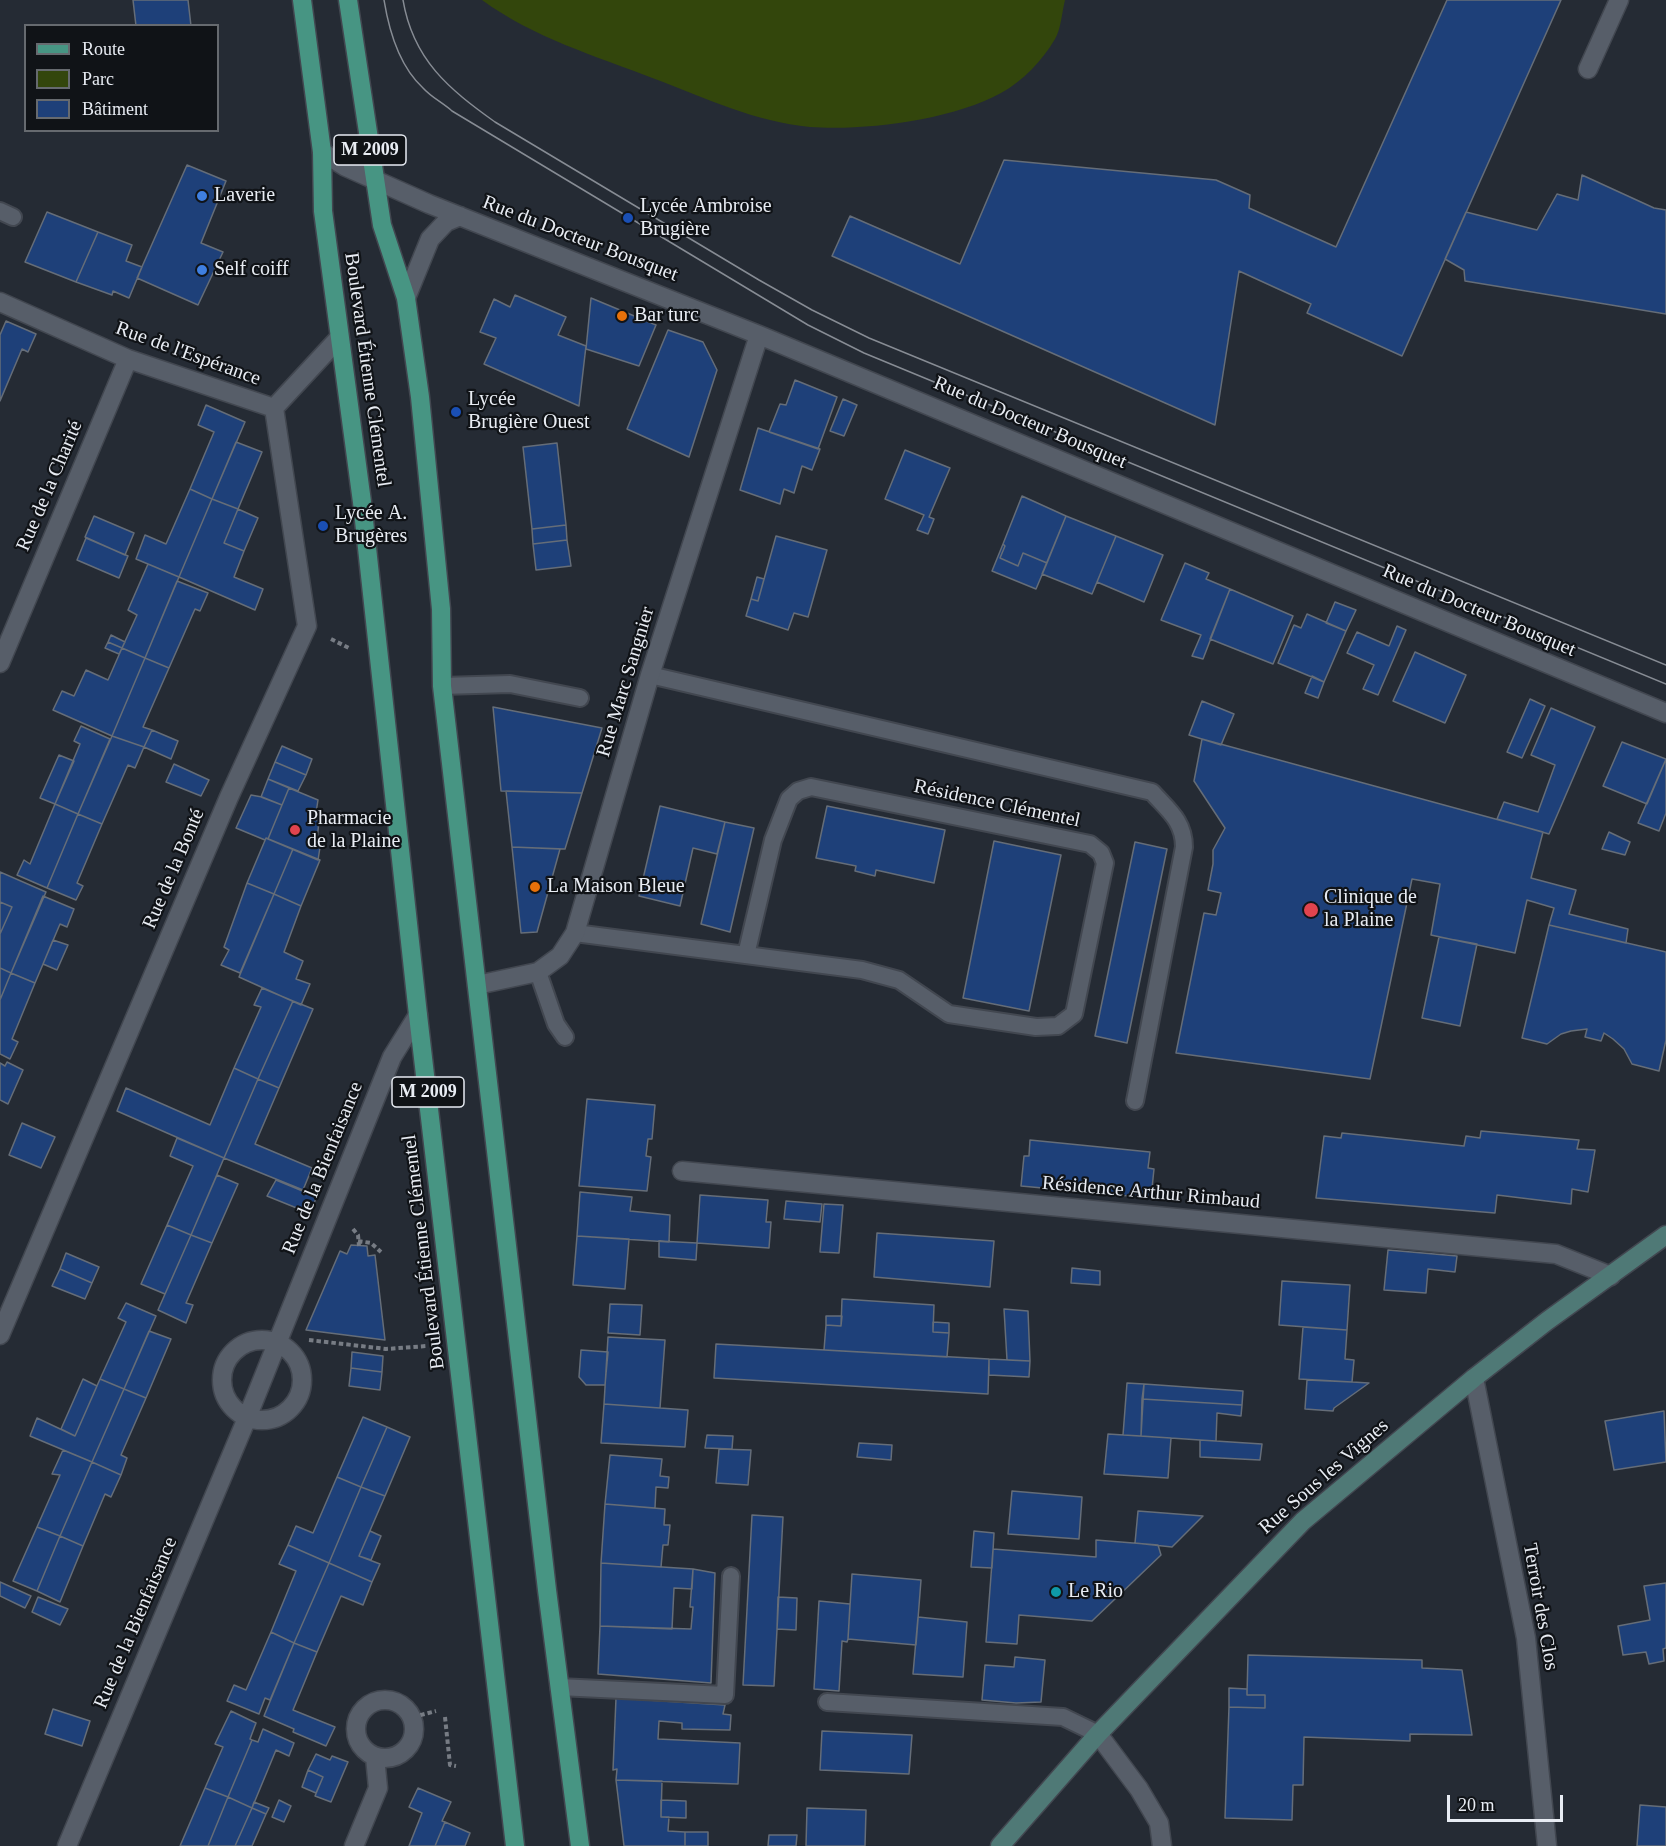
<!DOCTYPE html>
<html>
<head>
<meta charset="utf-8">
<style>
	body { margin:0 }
	#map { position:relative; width:1666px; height:1846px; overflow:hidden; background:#252b34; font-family:"Times New Roman",serif }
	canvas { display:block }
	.legend { position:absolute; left:24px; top:24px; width:195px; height:108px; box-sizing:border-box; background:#101317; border:2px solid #666a6f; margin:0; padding:8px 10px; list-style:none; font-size:18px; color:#e8ecf3 }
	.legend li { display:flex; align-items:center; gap:12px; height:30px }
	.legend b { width:30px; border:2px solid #666a6f }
	.scale { position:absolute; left:1447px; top:1795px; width:116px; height:27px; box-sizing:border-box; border:3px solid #e8ecf3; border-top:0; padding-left:8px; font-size:18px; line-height:21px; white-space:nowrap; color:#e8ecf3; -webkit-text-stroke:4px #101317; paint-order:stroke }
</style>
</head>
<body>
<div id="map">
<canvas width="1666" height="1846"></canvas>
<ul class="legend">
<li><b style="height:8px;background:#479583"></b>Route</li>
<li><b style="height:16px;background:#33460c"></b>Parc</li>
<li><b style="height:16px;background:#1e4079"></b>Bâtiment</li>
</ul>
<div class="scale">20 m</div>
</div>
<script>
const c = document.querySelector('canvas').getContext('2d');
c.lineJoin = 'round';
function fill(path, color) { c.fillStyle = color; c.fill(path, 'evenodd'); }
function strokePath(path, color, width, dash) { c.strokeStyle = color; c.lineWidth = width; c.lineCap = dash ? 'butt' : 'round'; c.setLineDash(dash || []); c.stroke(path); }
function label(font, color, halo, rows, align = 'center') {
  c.font = font + ' "Times New Roman",serif'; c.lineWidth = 4.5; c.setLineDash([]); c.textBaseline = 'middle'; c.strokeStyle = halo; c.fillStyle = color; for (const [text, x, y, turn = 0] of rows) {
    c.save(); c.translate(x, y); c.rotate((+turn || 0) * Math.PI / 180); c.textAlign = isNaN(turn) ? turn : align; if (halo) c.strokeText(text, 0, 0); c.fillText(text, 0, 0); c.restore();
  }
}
fill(new Path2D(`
	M482 0H1065C1062 12 1061 29 1055 39 1042 61 1023 81 1001 93 952 120 865 131 810 127 756 122 705 98 655 79 596 56 534 38 482 0Z`), '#33460c');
const building = new Path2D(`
	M133 0H188L191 26H136Z
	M1447 0H1561L1402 356 1307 313 1311 304 1239 271 1215 425 832 256 850 216 960 264 1004 160 1216 180 1250 195 1249 208 1336 247Z
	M187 165 226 181 201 243 223 252 198 305 137 278Z
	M1582 175 1654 208 1666 210V314L1465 281 1464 270 1445 259 1466 212 1537 230 1557 194 1578 200Z
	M47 212 98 232 76 282 25 262Z
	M98 232 132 245 126 261 142 267 129 298 113 291 112 295 76 282Z
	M515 295 566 317 558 335 586 346 579 406 484 364 496 338 480 332 494 299 510 307Z
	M591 298 656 325 639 366 586 349Z
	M6 321 36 334 28 352 22 349 0 401V335Z
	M668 330 703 342 717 370 689 457 627 429Z
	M795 380 837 397 818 449 769 432 780 404 786 405Z
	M843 399 857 405 844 436 830 431Z
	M206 405 245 422 212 499 190 489 214 432 198 425Z
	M758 428 820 449 812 470 802 466 794 493 784 489 780 504 740 490Z
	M236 442 262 452 238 509 212 499Z
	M557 443 566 525 532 529 523 447Z
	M905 450 950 468 929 517 934 519 928 534 917 530 924 515 885 499Z
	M190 489 212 499 179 577 136 559 145 535 166 544Z
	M1022 496 1066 516 1047 563 1023 553 1018 566 1000 558 1005 546 1003 544Z
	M212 499 238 509 224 543 244 551 234 577 263 589 255 610 179 577Z
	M238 509 258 518 244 551 224 543Z
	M94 516 134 533 125 555 85 537Z
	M1066 516 1116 536 1092 594 1042 574Z
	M566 525 567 540 533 544 532 529Z
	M776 536 827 550 808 617 794 613 788 630 746 616 751 599 758 601Z
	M1116 536 1163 555 1144 602 1097 582Z
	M86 538 128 556 119 578 77 560Z
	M567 540 571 566 536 570 533 544Z
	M1003 544 1005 546 1000 558 1018 566 1023 553 1047 563 1036 589 992 571Z
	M1185 563 1209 573 1206 579 1230 589 1203 659 1192 656 1201 635 1161 620Z
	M148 564 179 577 145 658 122 648 137 615 128 610Z
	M757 577 764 579 758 601 751 599Z
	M177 581 208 593 200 611 195 609 169 668 145 658Z
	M1230 589 1293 616 1273 664 1210 639Z
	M1335 602 1356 610 1346 631 1326 623Z
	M1307 614 1346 631 1324 682 1278 663 1294 625 1301 628Z
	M1397 626 1406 630 1378 695 1363 689 1374 665 1347 653 1357 632 1389 646Z
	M111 635 125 642 122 648 108 642Z
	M108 642 122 648 119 654 105 648Z
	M122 648 145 658 112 736 53 710 62 691 74 696 86 670 108 680Z
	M1415 652 1466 675 1445 723 1393 701Z
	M145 658 169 668 143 727 152 730 144 747 112 736Z
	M1312 676 1324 682 1318 698 1305 693Z
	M1530 699 1545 706 1522 758 1507 752Z
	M1202 701 1234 714 1221 745 1189 735Z
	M493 707 602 728 582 793 501 791Z
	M1551 708 1595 727 1549 834 1497 819 1504 802 1538 812 1555 765 1531 755Z
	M81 726 110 739 78 814 55 804 80 744 74 741Z
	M152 730 178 741 171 759 144 747Z
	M112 736 144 747 135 768 128 765 102 824 78 814Z
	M1202 739 1543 832 1531 878 1576 890 1569 914 1628 929 1626 943 1549 925 1554 908 1527 900 1515 953 1431 935 1440 884 1412 879 1370 1079 1176 1053 1204 913 1216 915 1221 893 1208 890 1213 864V850L1225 828 1194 781Z
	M1622 742 1666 759 1647 804 1603 786Z
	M282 746 312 759 306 775 275 762Z
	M59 755 74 761 55 804 40 798Z
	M1666 759V813L1659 831 1638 823Z
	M275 762 306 775 298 791 268 779Z
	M174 764 209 780 201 796 166 782Z
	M268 779 289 788 282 805 261 797Z
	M289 788 318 800 315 819 319 821 317 840 321 841 318 860 268 839Z
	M506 791 582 793 565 849 512 847Z
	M251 795 262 797 282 805 268 839 266 838 265 840 236 828Z
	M55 804 78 814 47 888 17 875 24 860 30 864Z
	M660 806 725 822 717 854 693 848 680 906 639 896Z
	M827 806 945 830 934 883 876 870 875 876 855 871 856 866 816 858Z
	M78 814 102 824 77 883 83 886 76 900 47 888Z
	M725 822 754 828 730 932 701 924Z
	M1609 832 1630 842 1625 855 1602 849Z
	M266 838 293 849 274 894 247 883Z
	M994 841 1061 855 1029 1011 963 998Z
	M1135 842 1167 849 1127 1043 1095 1036Z
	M512 847 560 849 537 932 521 933Z
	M293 849 320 860 301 906 274 894Z
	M0 872 46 892 11 973 0 968V934L12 907 0 902Z
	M247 883 274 894 240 973 221 965 229 950 224 947Z
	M274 894 301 906 284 952 303 961 296 979 310 984 301 1005 239 977Z
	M43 896 74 909 67 927 60 924 35 983 11 973Z
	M0 902 12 907 0 934Z
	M1549 925 1666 952V1040L1659 1071 1632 1064 1624 1049 1613 1039 1604 1033 1601 1041 1585 1037 1587 1029 1571 1031 1561 1034 1547 1044 1522 1038Z
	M1439 937 1477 944 1460 1026 1422 1018Z
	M53 940 68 945 57 970 43 964Z
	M0 968 11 973 0 1000Z
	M11 973 35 983 12 1039 18 1042 10 1059 0 1054V1000Z
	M262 988 293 1001 258 1079 234 1068 261 1007 254 1005Z
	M293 1001 313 1009 279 1088 258 1079Z
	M7 1062 23 1070 8 1104 0 1100V1063L5 1066Z
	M234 1068 258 1079 224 1158 117 1111 126 1088 210 1125Z
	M258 1079 279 1088 255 1144 312 1168 303 1190 224 1158Z
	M587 1099 655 1105 652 1139H648L646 1156 651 1157 647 1191 579 1186Z
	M22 1123 55 1137 41 1168 9 1155Z
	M1481 1131 1579 1140 1577 1149 1595 1150 1588 1192 1572 1189 1571 1204 1497 1195 1495 1213 1316 1198 1324 1136 1341 1138 1342 1133 1464 1146 1466 1136 1480 1138Z
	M177 1138 224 1158 191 1235 167 1225 193 1166 170 1156Z
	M1030 1140 1150 1152 1148 1168 1154 1169 1151 1198 1021 1186 1024 1156H1029Z
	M217 1175 238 1184 212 1243 191 1235Z
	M276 1180 317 1197 309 1213 267 1196Z
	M580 1192 632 1197 630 1211 670 1215 669 1242 577 1236Z
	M700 1195 768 1200 766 1222H771L769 1248 697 1243Z
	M786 1201 822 1204 820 1222 784 1219Z
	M824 1204 843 1205 839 1253 820 1252Z
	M167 1225 191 1235 165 1294 141 1284Z
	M877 1233 994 1241 990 1287 874 1277Z
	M191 1235 212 1243 186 1303 193 1305 186 1323 158 1310Z
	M577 1236 629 1239 625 1289 573 1285Z
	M659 1241 697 1243 696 1260 659 1257Z
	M351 1245 367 1246 368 1256 375 1255 385 1340 306 1330 340 1251 347 1254Z
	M1388 1250 1457 1256 1455 1272 1428 1269 1426 1293 1384 1290Z
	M66 1253 99 1267 92 1283 60 1269Z
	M1072 1268 1100 1271V1285L1071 1283Z
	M60 1269 92 1283 85 1299 52 1286Z
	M1282 1281 1350 1285 1347 1330 1279 1325Z
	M842 1299 934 1305 933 1332 949 1333 947 1357 824 1350 826 1325 841 1326Z
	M126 1303 156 1316 124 1389 100 1379 126 1322 118 1318Z
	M610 1304 642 1305 640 1335 608 1333Z
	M1004 1309 1028 1311 1030 1361 1007 1360Z
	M826 1316H842L841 1326 826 1325Z
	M933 1322 949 1323V1333L933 1332Z
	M1303 1327 1347 1330 1345 1359 1354 1360 1352 1382 1299 1379Z
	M149 1331 171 1339 146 1398 124 1389Z
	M608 1337 665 1340 660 1408 604 1404Z
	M716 1344 989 1359 988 1394 714 1378Z
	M581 1350 608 1352 605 1385H586L579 1377Z
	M352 1352 383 1356 382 1372 351 1368Z
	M989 1359 1030 1361 1029 1377 989 1375Z
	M351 1368 382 1372 380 1390 349 1386Z
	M83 1379 97 1386 75 1436 61 1429Z
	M100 1379 124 1389 92 1462 30 1436 37 1418 75 1436Z
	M1307 1380 1352 1382 1369 1383 1334 1408 1333 1411 1305 1409Z
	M1127 1383 1144 1384 1141 1436 1123 1435Z
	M1144 1384 1243 1391 1242 1405 1142 1399Z
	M124 1389 146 1398 121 1455 127 1458 121 1475 92 1462Z
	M1142 1399 1242 1405 1241 1416 1217 1413 1216 1441 1200 1440 1141 1436Z
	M604 1404 688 1410 685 1447 601 1443Z
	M1664 1411 1666 1462 1614 1470 1605 1421Z
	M363 1417 387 1427 361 1487 337 1477Z
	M387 1427 410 1437 385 1496 361 1487Z
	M1108 1434 1171 1438 1168 1478 1104 1474Z
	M707 1435 733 1436 732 1449 705 1448Z
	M1200 1440 1262 1444 1260 1460 1200 1457Z
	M859 1443 892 1445 891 1460 857 1457Z
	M719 1449 751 1450 748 1485 716 1483Z
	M63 1450 92 1462 60 1536 37 1527 60 1475 52 1474Z
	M610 1455 662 1459 660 1476 669 1477 668 1488 656 1487 655 1508 605 1504Z
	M92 1462 121 1475 111 1497 105 1494 83 1546 60 1536Z
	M337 1477 361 1487 329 1563 288 1545 296 1526 313 1533Z
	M361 1487 385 1496 359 1556 380 1564 372 1582 329 1563Z
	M1012 1491 1082 1497 1079 1539 1008 1534Z
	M605 1504 665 1509 664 1525H670L668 1545H663L661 1567 601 1563Z
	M1138 1511 1203 1516 1172 1547 1135 1543Z
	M752 1515 783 1517 774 1686 743 1685Z
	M37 1527 60 1536 37 1591 13 1581Z
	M370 1531 381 1536 371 1560 359 1556Z
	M974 1531 994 1533 992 1568 971 1567Z
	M60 1536 83 1546 60 1602 37 1591Z
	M1096 1540 1158 1545 1161 1555 1092 1621 1019 1615 1017 1644 986 1642 993 1549 1096 1557Z
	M288 1545 329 1563 294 1643 271 1632 296 1571 279 1564Z
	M329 1563 372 1582 363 1605 341 1596 317 1652 294 1643Z
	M601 1563 693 1569 692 1589 674 1588 672 1629 600 1626Z
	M693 1569 715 1573 711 1683 598 1674 600 1626 691 1629 693 1607H690Z
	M852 1574 921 1580 916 1645 848 1639Z
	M0 1582 31 1596 25 1608 0 1596Z
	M1666 1583V1648L1663 1649 1664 1661 1649 1664 1646 1652 1623 1655 1618 1626 1650 1620 1644 1586Z
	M38 1597 68 1609 60 1625 32 1612Z
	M778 1597 797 1598 796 1630 777 1629Z
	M819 1601 850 1604 848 1639 847 1642 842 1641 839 1691 814 1689Z
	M918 1617 967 1622 963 1677 913 1674Z
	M271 1632 294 1643 270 1700 265 1698 259 1714 227 1701 234 1685 246 1690Z
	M294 1643 317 1652 293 1710 335 1727 326 1746 293 1732 294 1729 264 1716Z
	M1248 1655 1422 1660V1668L1462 1670 1472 1735 1410 1734V1741L1304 1737 1303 1785H1293L1292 1820 1225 1818 1229 1707 1265 1708V1695H1247Z
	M1015 1657 1045 1660 1041 1702 1016 1703 982 1700 985 1665 1014 1667Z
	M1229 1688 1247 1689V1695H1265V1708L1229 1707Z
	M616 1698 725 1705 723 1714 731 1715 730 1730 682 1729V1723L659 1721 658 1739 740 1743 738 1784 616 1780 617 1769 613 1770Z
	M53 1709 90 1721 82 1746 45 1734Z
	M231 1711 256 1723 250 1739 252 1740 228 1797 205 1788 223 1747 215 1744Z
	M263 1729 294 1743 289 1756 276 1750 252 1808 228 1797 252 1740 258 1742Z
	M822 1731 912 1735 909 1774 820 1770Z
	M316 1754 330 1760 332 1756 348 1762 331 1802 315 1796 323 1777 308 1770Z
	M308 1770 323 1777 316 1793 302 1787Z
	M616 1780 662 1781 661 1817H669L668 1831 685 1832V1846H624Z
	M205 1788 228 1797 208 1846H180Z
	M418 1788 451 1802 442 1821 445 1822 435 1846H409L422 1813 409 1807Z
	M228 1797 252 1808 235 1846H208Z
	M279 1800 291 1806 284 1822 272 1817Z
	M661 1800 686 1801V1818L661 1817Z
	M254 1802 269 1808 266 1814 252 1808Z
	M1640 1805 1666 1807V1846H1637Z
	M252 1808 266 1814 252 1846H235Z
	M807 1808 866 1810 865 1846H806Z
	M445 1822 470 1833 465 1846H435Z
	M685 1832H708V1846H685Z
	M769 1835H797L796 1846H768Z`);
fill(building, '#1e4079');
strokePath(building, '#656d78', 1.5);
const lane = new Path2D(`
	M0 211 13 217
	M650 675 1152 792C1168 810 1184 821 1184 847L1135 1101
	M442 686 510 684 580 698
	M575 933 862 970 899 980 949 1014 1036 1027 1058 1026 1074 1014 1105 863 1101 853 1090 844 811 787 798 791 789 799 773 840 746 955
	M538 972 556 1024 565 1037
	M559 1687 725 1695 731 1576
	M827 1702 1063 1717 1098 1734`);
const street = new Path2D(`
	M1588 69 1619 0
	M322 152 346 167 429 204 759 335 1666 713
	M406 298 430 239 446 222 460 216
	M0 302 128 359 274 408 339 338
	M0 663 128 359
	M477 985 538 972 560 956 575 933 650 675 759 335
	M682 1171 1556 1254 1611 1276
	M0 1335 229 797 307 626 274 408
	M222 1380a40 40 0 1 1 80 0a40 40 0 1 1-80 0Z
	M1474 1378 1526 1638 1547 1846
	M356 1729a29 29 0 1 1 58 0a29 29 0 1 1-58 0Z
	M1098 1734 1139 1789 1159 1823 1162 1846
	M67 1846 247 1418 392 1057 418 1015
	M354 1846 378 1788 375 1757`);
const secondary = new Path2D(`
	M1000 1846 1098 1734 1303 1521 1474 1378 1547 1321 1666 1235`);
const primary = new Path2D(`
	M302 0 322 152 323 211 362 502 418 1015 515 1846
	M348 0 382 225 406 298 420 397 441 609 442 686 547 1590 580 1846`);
strokePath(lane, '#424750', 20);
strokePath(street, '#424750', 21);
strokePath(secondary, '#424750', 21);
strokePath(primary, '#424750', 21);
strokePath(new Path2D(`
	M331 639 349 648
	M353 1229 358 1235 359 1246
	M358 1241 371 1243 381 1252
	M309 1340 386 1349 427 1346
	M413 1717 436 1711
	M445 1717 450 1765 456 1766`), '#777c84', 4, [4.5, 3]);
strokePath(lane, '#575e69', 16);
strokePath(street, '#575e69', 18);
strokePath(secondary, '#4f7976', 18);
strokePath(primary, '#479583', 18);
strokePath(new Path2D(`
	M384 0C389 31 399 66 423 88 431 97 443 103 452 111L808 325 864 353 1666 684
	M403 0C413 60 449 89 495 122L759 280 812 310 869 338 1666 665`), '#878c94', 1.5);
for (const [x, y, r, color] of [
	[202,196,6,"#3f7fe0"],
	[628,218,6,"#1a4fb4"],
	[202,270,6,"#3f7fe0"],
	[622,316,6,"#e8710a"],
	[456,412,6,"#1a4fb4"],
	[323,526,6,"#1a4fb4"],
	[295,830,6,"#e0444e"],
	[535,887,6,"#e8710a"],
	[1311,910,8,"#e0444e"],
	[1056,1592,6,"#0f9aa8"]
]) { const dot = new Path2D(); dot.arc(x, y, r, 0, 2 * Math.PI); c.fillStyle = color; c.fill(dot); strokePath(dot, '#101317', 2); }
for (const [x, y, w] of [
	[370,150,72],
	[428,1092,72]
]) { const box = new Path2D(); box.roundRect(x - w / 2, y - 15, w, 30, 4.5); c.fillStyle = '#101317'; c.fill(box); strokePath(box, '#e8ecf3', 1.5); }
label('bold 18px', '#e8ecf3', null, [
	["M 2009",370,150],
	["M 2009",428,1092]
]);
label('20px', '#e8ecf3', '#101317', [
	["Laverie",214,196],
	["Lycée Ambroise",640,207],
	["Brugière",640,230],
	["Self coiff",214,270],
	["Bar turc",634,316],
	["Lycée",468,400],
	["Brugière Ouest",468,423],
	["Lycée A.",335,514],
	["Brugères",335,537],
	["Pharmacie",307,819],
	["de la Plaine",307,842],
	["La Maison Bleue",547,887],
	["Clinique de",1324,898],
	["la Plaine",1324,921],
	["Le Rio",1068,1592]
], 'left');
label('20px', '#e8ecf3', '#101317', [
	["Rue du Docteur Bousquet",580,239,21],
	["Rue de l'Espérance",188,354,20],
	["Boulevard Étienne Clémentel",367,370,82],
	["Rue du Docteur Bousquet",1030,423,23],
	["Rue de la Charité",50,486,-67],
	["Rue du Docteur Bousquet",1479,611,23],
	["Rue Marc Sangnier",626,682,-73],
	["Résidence Clémentel",997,804,12],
	["Rue de la Bonté",174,869,-67],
	["Rue de la Bienfaisance",323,1168,-68],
	["Résidence Arthur Rimbaud",1151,1193,5],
	["Boulevard Étienne Clémentel",424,1252,-97],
	["Rue Sous les Vignes",1324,1477,-41],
	["Terroir des Clos",1540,1607,80],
	["Rue de la Bienfaisance",136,1623,-67]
]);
</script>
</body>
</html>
